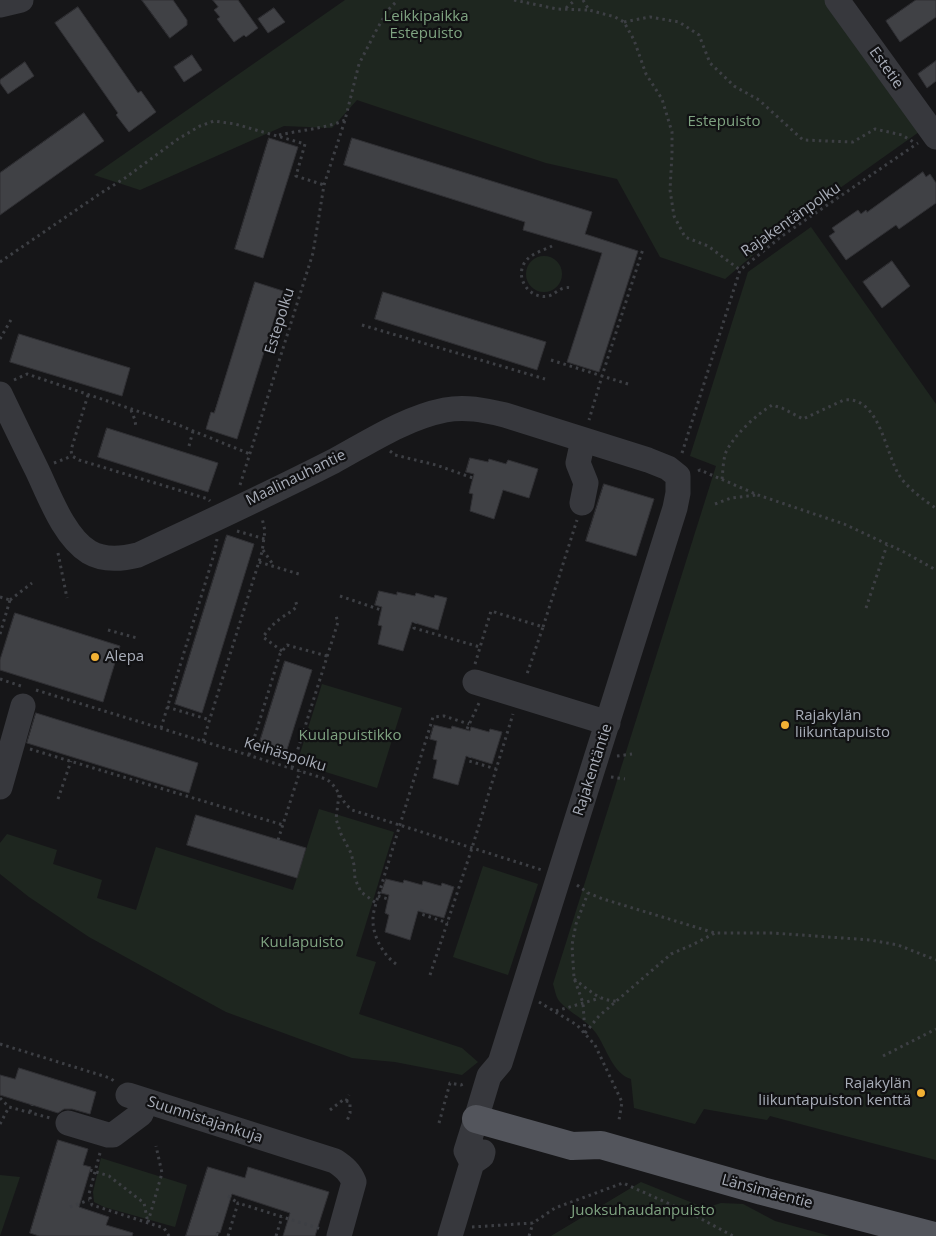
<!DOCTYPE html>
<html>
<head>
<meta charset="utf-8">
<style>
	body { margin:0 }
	canvas { display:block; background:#161618 }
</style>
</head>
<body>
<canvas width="936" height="1236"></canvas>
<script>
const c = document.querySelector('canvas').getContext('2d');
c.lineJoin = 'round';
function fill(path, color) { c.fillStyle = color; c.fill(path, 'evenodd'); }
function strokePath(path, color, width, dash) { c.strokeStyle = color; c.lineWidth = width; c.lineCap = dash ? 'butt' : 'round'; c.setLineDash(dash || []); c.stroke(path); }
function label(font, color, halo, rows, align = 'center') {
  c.font = font + ' "Open Sans",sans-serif'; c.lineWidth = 4.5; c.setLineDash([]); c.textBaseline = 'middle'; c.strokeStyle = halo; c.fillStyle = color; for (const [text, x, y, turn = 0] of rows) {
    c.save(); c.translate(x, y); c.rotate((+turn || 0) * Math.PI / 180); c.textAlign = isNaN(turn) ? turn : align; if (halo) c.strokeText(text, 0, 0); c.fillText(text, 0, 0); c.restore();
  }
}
fill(new Path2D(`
	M345 0H825L919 132 792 222 725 279 660 257 617 179 546 163 357 100 332 128 284 126 140 190 94 175Z
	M811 227 936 404V1160L770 1116 767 1120 704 1109 695 1124 634 1108 631 1079C613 1074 606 1047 596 1033 586 1019 571 1014 560 1002 556 998 555 990 553 984L716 466 690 456 748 272Z
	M526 274a18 18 0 1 1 36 0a18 18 0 1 1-36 0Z
	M322 684 402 708 377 788 297 763Z
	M319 809 394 832 356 956 376 962 359 1014 462 1048 478 1062 462 1075 395 1062 352 1058 226 1012 89 937 29 897 0 874V843L7 834 57 850 53 864 102 880 97 898 136 910 156 847 293 890Z
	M483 866 538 884 508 975 453 957Z
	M101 1158 187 1185 175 1227 104 1207 94 1202 93 1192Z
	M0 1175 20 1177 0 1236Z
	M641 1182 705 1208 721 1203 743 1204 775 1221 830 1236H551Z`), '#1e261f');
const building = new Path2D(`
	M142 0H173L187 20V25L170 38Z
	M213 0H238L258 28 246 37 244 35 234 42 217 19 220 17 214 10 218 7Z
	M916 0H936V17L900 42 886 21Z
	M78 7 138 93 141 91 156 112 129 132 116 115 118 113 55 23Z
	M274 8 285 22 268 33 258 19Z
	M192 55 202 70 184 82 174 67Z
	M936 61V81L927 88 918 74Z
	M25 62 34 76 8 94 0 83V80Z
	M84 113 104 141 0 215V173Z
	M269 138 298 147 263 258 235 249Z
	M352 138 592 212 585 234 638 251 599 372 567 362 602 253 523 230 525 222 344 165Z
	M923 172 926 177 930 174 936 183V203L899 229 896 225 846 260 829 236 835 232 832 228 858 210 861 214 866 210 867 212Z
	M892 261 910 286 882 308 863 282Z
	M255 282 283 291 237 439 206 429 211 412 214 413Z
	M383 292 546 342 537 370 375 319Z
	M19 334 130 368 122 396 10 362Z
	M107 428 218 463 208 492 98 457Z
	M470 458 488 462 489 459 506 464 508 460 538 469 529 498 503 490 494 519 470 511 473 494 469 493 474 474 466 472Z
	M604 484 654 499 636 556 586 541Z
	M227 535 254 544 202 713 175 704Z
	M379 591 397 595V592L415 596 416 593 434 598 435 595 447 598 438 630 412 622 403 651 378 644 382 626 378 625 382 607 375 605Z
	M15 613 120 646 103 702 0 670V660Z
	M285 661 312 670 284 759 257 751Z
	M36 713 198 763 189 793 27 743Z
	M434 725 451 729 452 726 470 731 471 727 489 732 490 729 502 732 492 764 466 756 458 785 433 778 437 760 433 759 437 741 430 739Z
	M196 815 306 848 297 878 187 845Z
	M386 879 403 883 404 880 422 885 423 881 441 886 442 883 454 887 444 918 418 911 410 940 385 932 389 915 385 913 389 895 381 893Z
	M19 1068 96 1092 90 1114 72 1109H64L58 1113 0 1095V1075L15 1079Z
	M58 1140 88 1149 83 1165 91 1167 79 1207 109 1217 106 1225 133 1233 132 1236H39L30 1233Z
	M208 1167 245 1178 248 1167 329 1192 315 1236H283L290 1213 232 1194 220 1233 217 1232 216 1236H186Z`);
fill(building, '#404145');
strokePath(building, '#303034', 1);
strokePath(new Path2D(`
	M514 0 557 9 588 10
	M583 0 589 10 615 17 624 22 634 40 646 74 662 99 672 132V154L670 190 674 216 685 237 708 246 740 270
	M566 8 575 0
	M624 22 650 17 679 22 699 35 710 63 734 86 759 100 803 140 853 142 875 129 902 135 915 143
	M279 135C301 130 324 129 345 120
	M552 246C544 250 530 254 525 262 516 275 525 293 540 296 553 299 556 289 565 288 568 287 570 288 573 288
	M0 262 101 193 125 178 178 139 200 126 214 121 235 124 305 144 296 176 324 185
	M362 325 545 379
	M0 339 12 318
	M551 360 602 376 589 420
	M14 380 27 374 176 424 250 454
	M628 384 602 376 643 249
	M88 395 71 450 72 456 79 460 208 499 210 501
	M131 410 135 420 136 428
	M189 446 193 431
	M390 451 395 455 436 465 473 478
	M682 453 740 270 782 236 918 143
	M54 463 72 456
	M698 471 700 470 758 495 844 524 904 552 936 570
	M722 479C723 471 723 460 726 452 734 435 756 415 772 405L782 408 803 419 844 400C881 396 885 456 901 478 908 488 926 502 936 508
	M240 485 313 253 324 185 345 120 359 64 377 29 388 10 398 0
	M715 504 731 498 756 495
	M237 531 265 539
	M263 550 274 566
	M58 553 67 598
	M259 562 302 575
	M340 596 381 610
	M0 597 10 600
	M10 600 32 583
	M866 608 887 545
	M416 621 414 628 480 647
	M543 627 577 520
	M108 630 137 638
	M0 634 10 600
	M282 651 263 637C268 630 273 624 280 619 286 614 292 612 297 606L295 599
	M475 664 491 611 543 627 526 677
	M0 679 21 686
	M36 690 326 779C338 786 340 801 352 810L542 870
	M167 707 210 720
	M161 728 215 551 217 539
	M467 729 479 703
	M203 741 262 552 265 531 262 518
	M30 749 283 825
	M249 755 280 654 287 645 327 656
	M470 755 469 761 496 769
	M617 756 632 754
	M292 768 338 622 335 613
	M611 777 625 779
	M339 795 336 819 341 834 351 853 354 865 355 879 361 892 376 903
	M58 799 71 761
	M278 840 300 771
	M577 885 588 893 603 899 715 933H773L870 940 898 945 936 960
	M378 896 388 899
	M422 909 421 914 448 923
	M396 964C383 955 372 935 373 918 373 913 375 908 376 903L433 717 444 716 469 724
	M430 975 472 848 513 714
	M574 979C588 989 599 1001 616 1001
	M539 1002 577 1025 595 1045 622 1102 619 1120
	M556 1011 600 998
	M585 1033 599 1016 671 954 692 945 715 933
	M585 1033 583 1003 574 978 572 945 576 924 588 893
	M0 1044 110 1078 114 1081
	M883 1056 936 1029
	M0 1098 9 1107
	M346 1101 350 1102V1113L347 1121
	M330 1110 343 1100 346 1101 349 1095
	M30 1112 32 1105
	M439 1123 450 1083 461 1085 465 1083
	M0 1124 9 1107 50 1118
	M100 1153 89 1194 92 1205 164 1228 169 1236
	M90 1170 109 1176 144 1203 148 1223
	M228 1196 238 1203
	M70 1207 89 1200
	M148 1222 162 1173 156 1146
	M472 1227 533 1223 555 1208 623 1183 692 1214 733 1236
	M216 1234 222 1236
	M228 1236 238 1203 321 1229
	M276 1236 282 1217
	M529 1236 533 1223`), '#3d3f44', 3, [2.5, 4]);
strokePath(new Path2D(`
	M837 0 936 137
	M0 5 21 0
	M0 394C12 419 24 444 37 470 49 495 64 537 89 552 104 561 122 559 138 555 203 525 269 494 334 461 369 442 405 418 445 410 465 406 484 410 505 415L648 460 668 468 678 476V493L675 508 500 1063 489 1076 476 1119 466 1151 472 1163
	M582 503 586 483 578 463 583 440
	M475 682 608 723
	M0 787 23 706
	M128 1095 335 1161C344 1167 350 1172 354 1182L339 1236
	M68 1123 108 1135H113L141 1114 145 1101
	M450 1236 472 1163 482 1156 483 1152`), '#37383d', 25);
strokePath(new Path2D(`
	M476 1119 572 1146 601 1145 762 1191 934 1236`), '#53555c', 28);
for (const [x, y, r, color] of [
	[95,657,5,"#f2b134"],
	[785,725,5,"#f2b134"],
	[921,1093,5,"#f2b134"]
]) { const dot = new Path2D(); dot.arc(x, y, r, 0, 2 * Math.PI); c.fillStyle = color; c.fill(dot); strokePath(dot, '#111113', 2); }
label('15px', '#7fa381', '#111113', [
	["Leikkipaikka",426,17],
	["Estepuisto",426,34],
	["Estepuisto",724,122],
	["Kuulapuistikko",350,736],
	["Kuulapuisto",302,943],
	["Juoksuhaudanpuisto",643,1211]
]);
label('15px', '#a8adb8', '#111113', [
	["Estetie",886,68,54],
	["Rajakentänpolku",791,220,-35],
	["Estepolku",280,321,-73],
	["Maalinauhantie",296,478,-26],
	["Keihäspolku",285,755,17],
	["Rajakentäntie",593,770,-72],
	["Suunnistajankuja",205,1120,18],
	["Länsimäentie",767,1192,15]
]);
label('15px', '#a8adb8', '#111113', [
	["Alepa",105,657],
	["Rajakylän",795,716],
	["liikuntapuisto",795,733],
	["Rajakylän",911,1084,"right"],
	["liikuntapuiston kenttä",911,1101,"right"]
], 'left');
</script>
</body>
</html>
